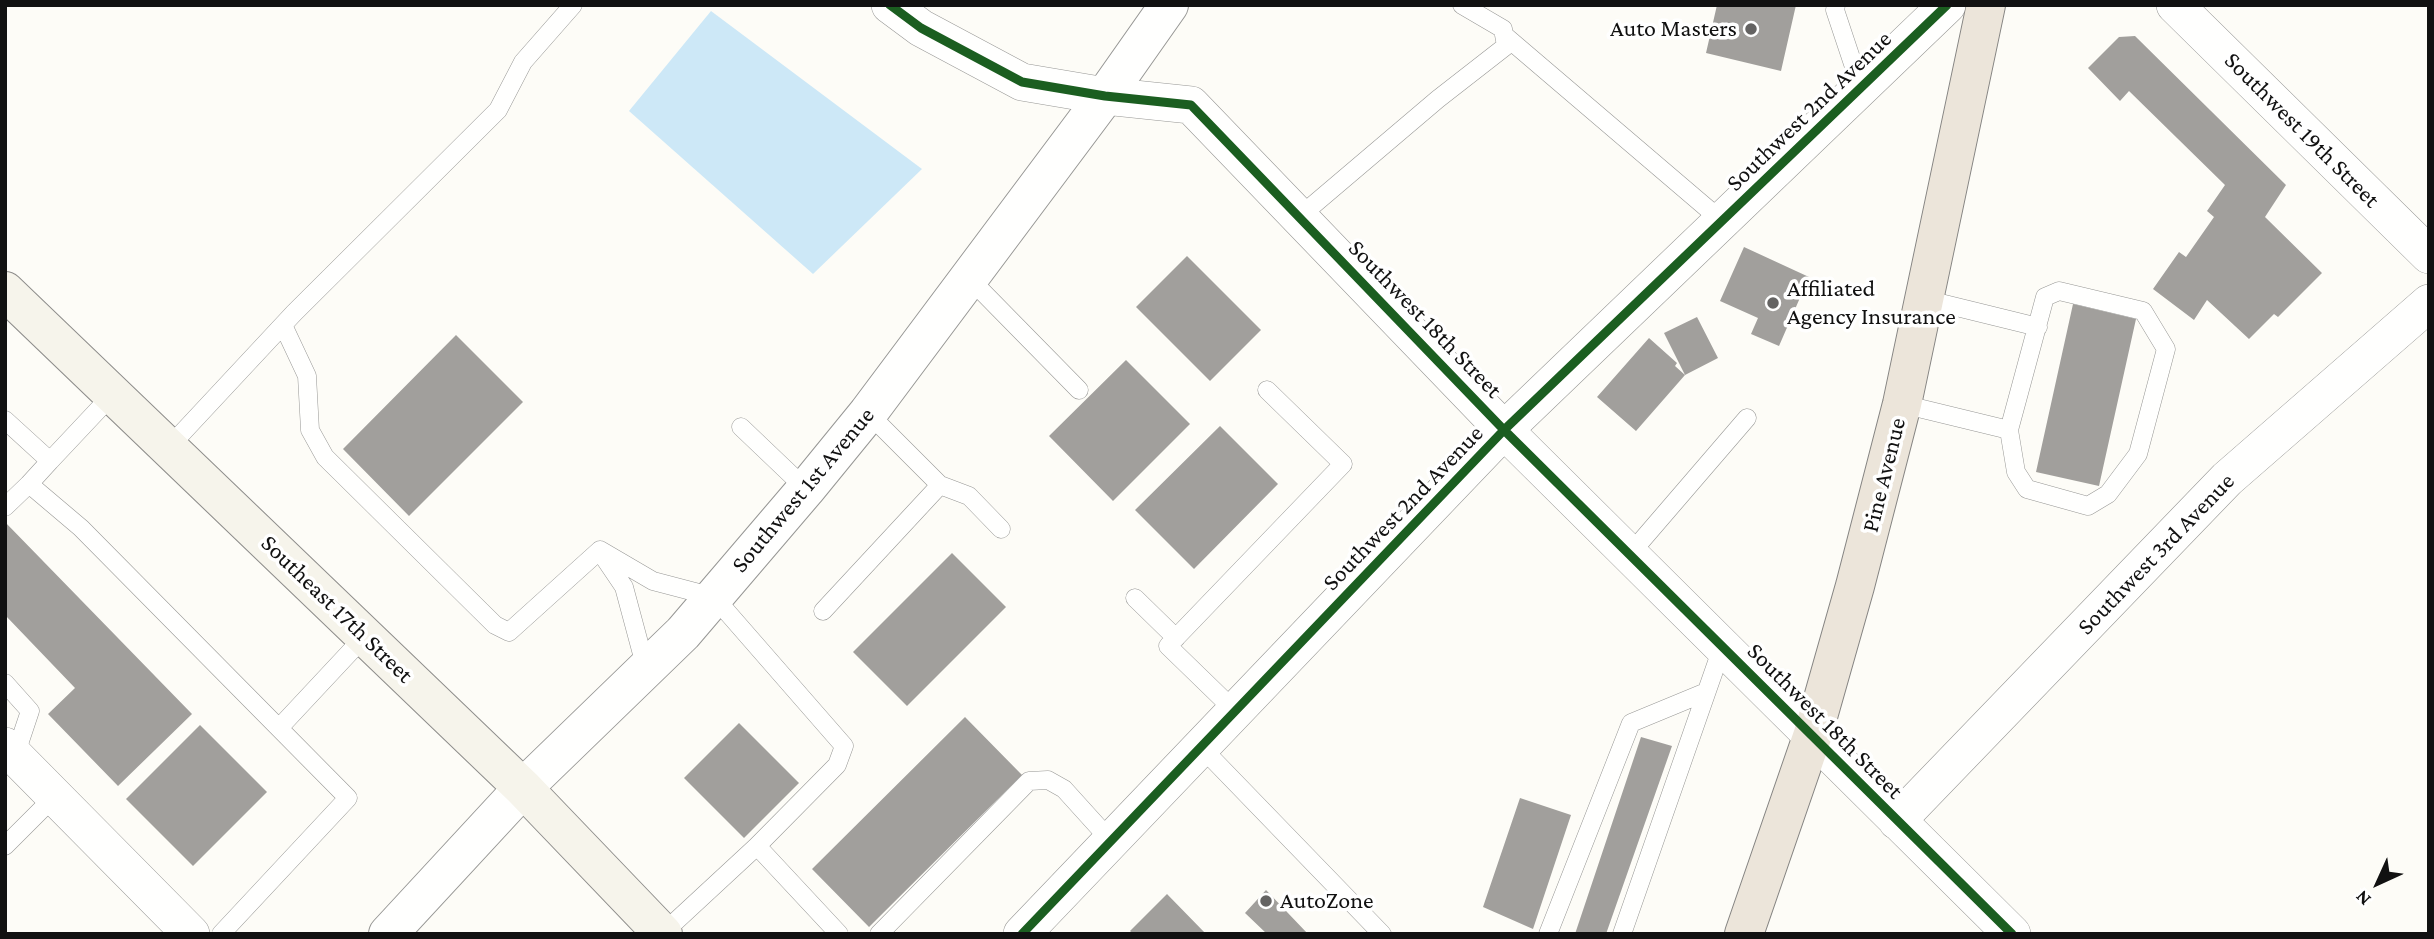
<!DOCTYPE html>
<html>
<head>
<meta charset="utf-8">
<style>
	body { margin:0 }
	#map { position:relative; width:2434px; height:939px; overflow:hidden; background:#fdfcf7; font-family:"Crimson Pro",serif }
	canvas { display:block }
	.frame { position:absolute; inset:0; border:7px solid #111; pointer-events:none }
	.north { position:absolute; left:2343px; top:848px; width:70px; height:70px; -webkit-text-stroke:5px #fff; paint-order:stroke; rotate:225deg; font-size:19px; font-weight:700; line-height:28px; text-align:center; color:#111 }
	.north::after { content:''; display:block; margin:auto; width:24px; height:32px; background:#111; clip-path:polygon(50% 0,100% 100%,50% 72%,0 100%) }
</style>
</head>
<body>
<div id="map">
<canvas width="2434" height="939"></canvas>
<div class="frame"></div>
<div class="north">N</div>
</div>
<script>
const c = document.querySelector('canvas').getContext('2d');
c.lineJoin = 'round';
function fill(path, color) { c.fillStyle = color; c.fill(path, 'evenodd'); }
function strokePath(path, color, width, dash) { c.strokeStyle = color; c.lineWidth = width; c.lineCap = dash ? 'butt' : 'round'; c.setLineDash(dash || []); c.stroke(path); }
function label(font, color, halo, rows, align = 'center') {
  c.font = font + ' "Crimson Pro",serif'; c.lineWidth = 7; c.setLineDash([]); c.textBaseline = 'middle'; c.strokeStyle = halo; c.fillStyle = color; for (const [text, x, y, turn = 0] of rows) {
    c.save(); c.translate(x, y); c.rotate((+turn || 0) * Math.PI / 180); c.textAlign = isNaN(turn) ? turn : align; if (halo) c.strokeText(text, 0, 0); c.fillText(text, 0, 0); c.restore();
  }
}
fill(new Path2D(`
	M711 11 922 169 813 274 629 111Z`), '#cde8f7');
fill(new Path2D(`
	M1717 5H1796L1781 71 1706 53Z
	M2135 36 2286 185 2265 217 2322 273 2278 317 2274 314 2249 339 2207 300 2194 320 2153 289 2179 252 2186 257 2214 217 2207 211 2225 185 2129 91 2120 101 2088 68 2119 37Z
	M1744 247 1809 277 1779 346 1751 334 1758 318 1720 301Z
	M1187 256 1261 330 1210 381 1136 307Z
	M2073 304 2136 319 2099 486 2036 472Z
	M1697 317 1718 358 1685 375 1664 333Z
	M456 335 523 402 409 516 343 449Z
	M1649 338 1677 363 1675 366 1685 375 1636 431 1597 397Z
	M1126 360 1190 424 1113 501 1049 436Z
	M1220 426 1278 484 1194 569 1135 510Z
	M5 522 192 714 118 786 48 714 75 688 5 615Z
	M952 553 1006 607 907 706 853 652Z
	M965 717 1022 775 869 927 812 869Z
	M739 723 799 783 744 838 684 778Z
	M200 725 267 792 193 866 126 799Z
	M1641 737 1672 746 1606 934H1575Z
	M1520 798 1571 815 1533 929 1483 907Z
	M1266 890 1308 934H1267L1245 913Z
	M1167 894 1206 934H1133L1130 931Z`), '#a19f9c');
const service = new Path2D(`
	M1836 5 1835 10 1861 88
	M1504 35 1722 221
	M1299 217 1438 99 1506 46 1503 29 1462 5
	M969 278 1079 390
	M1924 299 2038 327
	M283 325 307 376 310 430 325 457 495 625 509 632 600 550
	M1902 404 2009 430 2016 472 2027 489 2088 506 2108 494 2138 454 2166 349 2143 311 2059 291 2045 297 2009 430
	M5 420 50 461 29 484
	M741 427 806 489
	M169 447 294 313 498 110 523 62 573 5
	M50 461 113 394
	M940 485 969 496 1001 529
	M5 507 29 484 81 528 348 798 221 934
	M600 550 653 581 714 597 844 746 837 765 757 846 663 933
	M601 553 624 587 646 669
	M1630 554 1747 418
	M1135 598 1176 638
	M823 611 940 485 868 413
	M5 683 30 711 15 756
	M1235 711 1168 646 1343 464 1267 390
	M279 728 365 636
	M1201 747 1382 934
	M5 846 55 796
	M757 846 839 934
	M879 934 1029 781 1048 780 1064 789 1111 841
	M1548 934 1631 723 1706 692
	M1622 934 1723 645`);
const minor = new Path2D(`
	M890 5 921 28 1022 82 1105 96 1191 105 1504 430 2012 934
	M2175 5 2429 255
	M5 746 191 934
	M1897 821 2227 479 2429 303
	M1022 934 1504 430 1947 5`);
const tertiary = new Path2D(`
	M388 934 523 788 683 633 806 489 868 413 1105 96 1169 5`);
const secondary = new Path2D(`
	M5 291 523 788 663 934`);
const trunk = new Path2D(`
	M1744 934 1813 734 1855 586 1902 404 1986 5`);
strokePath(service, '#979795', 19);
strokePath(minor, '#979795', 38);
strokePath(tertiary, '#979795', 40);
strokePath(secondary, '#8e8d8b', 40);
strokePath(trunk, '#858482', 40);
strokePath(service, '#fffffe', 18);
strokePath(minor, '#fffffe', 37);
strokePath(tertiary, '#fffffe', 38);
strokePath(secondary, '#f6f4eb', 38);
strokePath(trunk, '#ece5da', 38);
strokePath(new Path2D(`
	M890 5 921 28 1022 82 1105 96 1191 105 1504 430 2012 934
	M1022 934 1504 430 1947 5`), '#1b5e20', 9);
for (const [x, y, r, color] of [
	[1751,29,7,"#646362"],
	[1773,303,7,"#646362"],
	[1266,901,7,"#646362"]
]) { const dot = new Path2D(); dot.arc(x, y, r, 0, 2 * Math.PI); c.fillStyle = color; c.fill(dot); strokePath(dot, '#fff', 2.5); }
label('24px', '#111', '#fff', [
	["Auto Masters",1737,29,"right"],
	["Affiliated",1787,289],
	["Agency Insurance",1787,317],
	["AutoZone",1280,901]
], 'left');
label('24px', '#111', '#fff', [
	["Southwest 2nd Avenue",1809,111,-44],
	["Southwest 19th Street",2302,130,45],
	["Southwest 18th Street",1425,319,46],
	["Pine Avenue",1884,475,-76],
	["Southwest 1st Avenue",803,490,-50],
	["Southwest 2nd Avenue",1403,508,-46],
	["Southwest 3rd Avenue",2156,554,-46],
	["Southeast 17th Street",337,609,44],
	["Southwest 18th Street",1825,721,45]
]);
</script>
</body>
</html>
